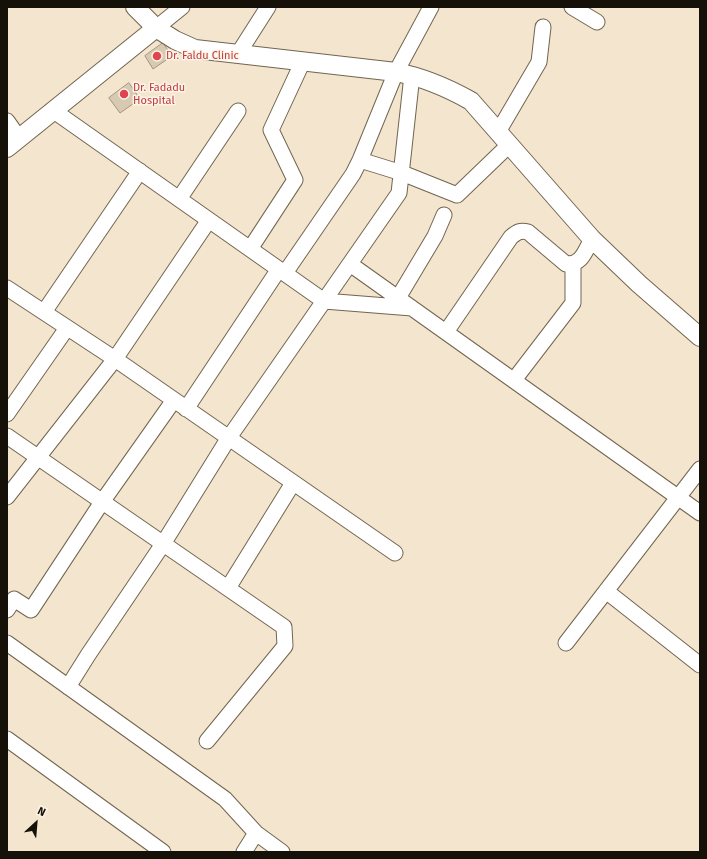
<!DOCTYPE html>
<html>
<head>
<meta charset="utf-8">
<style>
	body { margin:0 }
	#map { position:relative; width:707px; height:859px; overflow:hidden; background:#f4e6ce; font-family:"Fira Sans",sans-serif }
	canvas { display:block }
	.frame { position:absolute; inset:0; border:8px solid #151108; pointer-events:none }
	.north { position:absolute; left:16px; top:803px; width:40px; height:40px; -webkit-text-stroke:3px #fdf4e5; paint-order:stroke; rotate:26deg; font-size:11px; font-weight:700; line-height:16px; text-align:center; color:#151108 }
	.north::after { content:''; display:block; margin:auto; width:14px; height:18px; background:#151108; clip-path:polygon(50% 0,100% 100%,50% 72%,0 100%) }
</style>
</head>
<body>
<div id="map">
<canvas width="707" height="859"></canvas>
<div class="frame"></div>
<div class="north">N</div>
</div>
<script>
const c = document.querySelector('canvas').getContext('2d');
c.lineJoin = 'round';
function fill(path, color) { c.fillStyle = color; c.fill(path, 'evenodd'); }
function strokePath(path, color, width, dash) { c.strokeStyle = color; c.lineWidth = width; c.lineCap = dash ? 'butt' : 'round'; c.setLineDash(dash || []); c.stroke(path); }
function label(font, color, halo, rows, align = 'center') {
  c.font = font + ' "Fira Sans",sans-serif'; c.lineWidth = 3; c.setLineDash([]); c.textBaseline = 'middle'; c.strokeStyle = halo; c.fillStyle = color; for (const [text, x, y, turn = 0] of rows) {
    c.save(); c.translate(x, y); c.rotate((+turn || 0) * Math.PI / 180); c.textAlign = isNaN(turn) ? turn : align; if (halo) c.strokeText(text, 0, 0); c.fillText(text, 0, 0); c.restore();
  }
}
const building = new Path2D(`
	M163 43 172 56 153 69 145 56Z
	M129 83 140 99 120 113 109 98Z`);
fill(building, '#d7c9b2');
strokePath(building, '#a2947e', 1);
const minor = new Path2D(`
	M572 7 597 22
	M156 28 182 7
	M238 54 268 7
	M54 111 324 301 412 308
	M7 121 19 138
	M498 132 539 62 543 27
	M360 160 402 173 457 195 509 145
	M179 199 238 111
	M250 249 295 180 271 130 303 61
	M350 264 700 513
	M285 273 353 174 360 160 396 72 431 7
	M7 288 115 359 395 553
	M398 298 435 236 444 215
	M44 312 140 171
	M446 332 511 237C517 232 520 230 528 232L566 264C582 265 585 251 592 239
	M514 380 573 303V264
	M186 409 279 269
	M7 414 67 328
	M7 436 284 627 285 646 207 741
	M7 497 115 359 209 220
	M228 588 293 483
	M606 591 700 665
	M7 610 14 599 31 610 102 502 174 400
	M7 643 225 799 256 833 282 852
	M566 643 700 469
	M68 687 88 655 163 544 228 439 399 193 412 75
	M7 739 163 852
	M244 852 256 833`);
const tertiary = new Path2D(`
	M135 7 156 28 175 40 195 49 396 72C422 77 448 88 471 101L592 239 639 284 700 337
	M7 148 156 28`);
strokePath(minor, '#716550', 17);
strokePath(tertiary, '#716550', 20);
strokePath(minor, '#fff', 15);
strokePath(tertiary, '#fff', 18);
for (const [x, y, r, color] of [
	[157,56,5,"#e0444e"],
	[124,94,5,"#e0444e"]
]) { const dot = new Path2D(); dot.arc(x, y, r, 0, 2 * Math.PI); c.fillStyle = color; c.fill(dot); strokePath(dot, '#fdf4e5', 1.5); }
label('11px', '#be3a42', '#fdf4e5', [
	["Dr. Faldu Clinic",166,56],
	["Dr. Fadadu",133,88],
	["Hospital",133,101]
], 'left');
</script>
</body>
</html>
